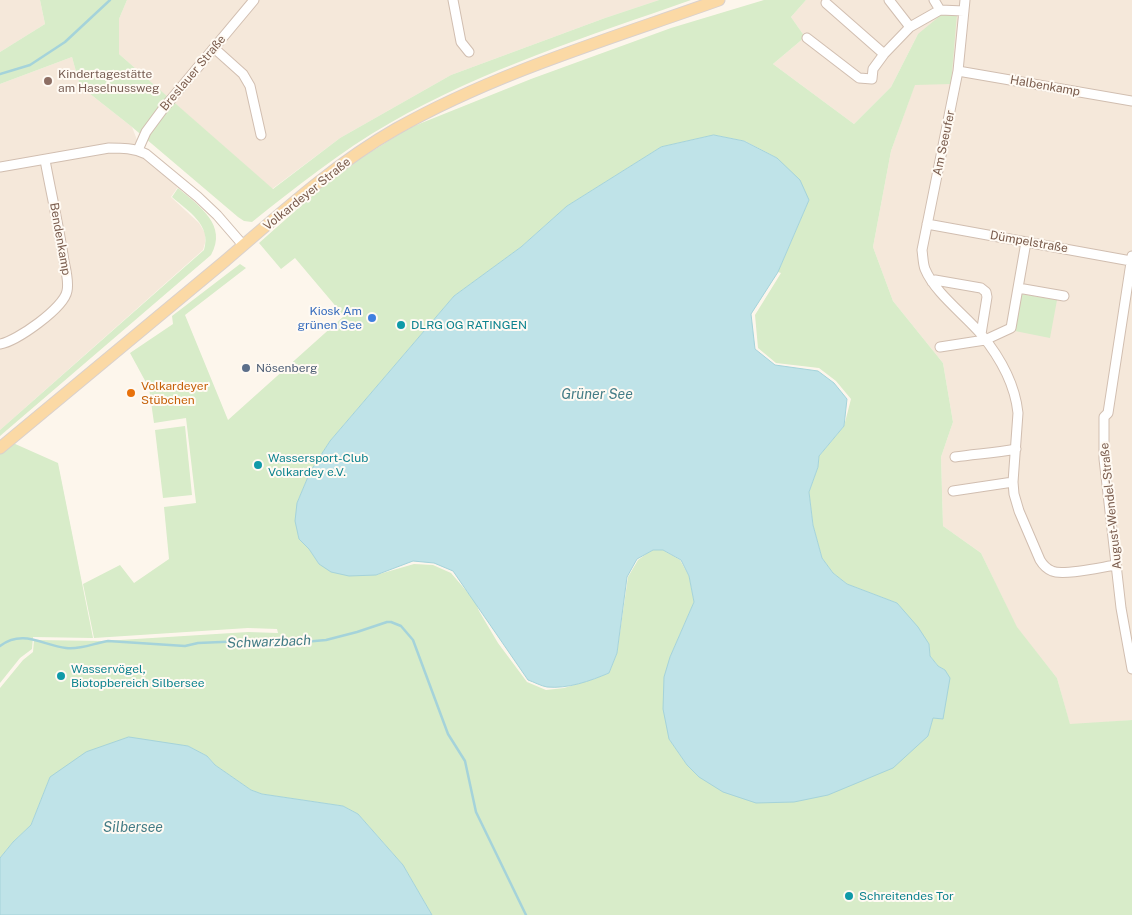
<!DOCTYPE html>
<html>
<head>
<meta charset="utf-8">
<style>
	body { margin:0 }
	canvas { display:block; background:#fdf6ec }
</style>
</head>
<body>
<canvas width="1132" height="915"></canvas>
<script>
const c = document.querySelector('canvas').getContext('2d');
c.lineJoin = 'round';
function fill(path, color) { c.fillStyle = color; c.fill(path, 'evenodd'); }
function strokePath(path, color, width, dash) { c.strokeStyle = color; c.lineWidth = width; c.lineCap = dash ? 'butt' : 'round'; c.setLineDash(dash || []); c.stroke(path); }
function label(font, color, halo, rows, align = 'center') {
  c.font = font + ' "Public Sans",sans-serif'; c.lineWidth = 4; c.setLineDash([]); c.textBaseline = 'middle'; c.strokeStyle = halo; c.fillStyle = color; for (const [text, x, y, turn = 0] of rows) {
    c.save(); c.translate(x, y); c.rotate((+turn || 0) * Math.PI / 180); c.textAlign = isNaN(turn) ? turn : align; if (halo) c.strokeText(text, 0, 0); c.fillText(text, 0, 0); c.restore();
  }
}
fill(new Path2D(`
	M0 0H40L45 24 0 52Z
	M127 0H659L605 18 451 75 340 138 272 189 119 54V19Z
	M806 0H1132V720L1070 725 1057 678 1017 628 981 553 943 526 941 457 953 422 943 363 893 301 873 247 891 151 915 84 918 34 891 87 854 124 773 64 805 37 791 17Z
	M72 57 80 86 132 127 145 160 178 187 171 197 199 223 205 233V243L203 250 0 430V84Z`), '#f5e8da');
fill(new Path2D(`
	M40 0H127L119 19V54L273 189 340 138 451 75 605 18 659 0H691C589 36 484 69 390 123 341 151 296 187 252 222L244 221 238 217 132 127 80 86 72 57 0 84V52L45 24Z
	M764 0H806L791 17 805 37 773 64 854 124 891 87 918 34 941 15 957 14 951 84 915 85 891 151 873 247 893 301 943 363 953 422 941 457 943 526 981 553 1017 627 1057 678 1070 724 1132 720V915H432L403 865 358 814 343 806 262 794 251 790 215 765 207 756 188 746 172 745 50 777 31 825 13 842 0 858V688L23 660 33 652 34 640 104 641 248 632 278 633 277 629 248 628 94 638 83 584 120 565 134 583 169 559 164 507 196 503 186 418 154 423 149 388 130 353 173 324 172 316 240 264 246 268 185 315 228 420 344 316 295 258 281 269 259 243 321 188 358 160 409 128 531 79 671 28ZM714 135 745 141 777 158 809 200 778 272 781 273 755 315 758 348 776 363 819 368 836 381 851 399 844 426 819 456 818 467 809 492 813 525 822 558 833 573 847 584 897 603 929 644 930 656 938 666 945 670 928 736 699 777 687 765 669 739 670 657 694 602 689 576 680 560 663 550 653 549 638 560 628 577 617 653 609 673 594 679 564 688 546 690 527 682 498 643 479 611 475 601 451 573 433 565 414 564 376 575 319 564 309 549 299 539 297 503 310 472 330 441 454 296 521 247 567 206 661 147Z
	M178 188C199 206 228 225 211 255L0 436V430L204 250C212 225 188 211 172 197Z
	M1021 294 1057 300 1050 338 1015 331Z
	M185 426 192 495 163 498 155 430Z
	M13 443 58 463 93 638 33 637 32 649 20 658 0 683V453Z`), '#d8ecc9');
const water = new Path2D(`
	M714 135 744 141 777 158 800 180 809 200 778 272 751 314 755 349 775 365 818 371 834 383 847 399 844 426 819 456 818 467 809 492 813 525 822 558 833 573 847 584 897 603 918 627 929 644 930 656 938 666 945 670 950 678 943 719 933 718 928 736 893 768 828 795 794 802 756 803 723 792 699 777 687 765 669 739 663 709 664 677 670 657 694 602 689 576 681 560 663 550H653L637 559 627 577 617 653 609 673C590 681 568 689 547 687 541 686 534 682 528 680L453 571 434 563 413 561 376 575 349 576 331 572 319 564 309 549 299 539 295 521 297 503 310 472 330 441 454 296 521 247 567 206 661 147Z
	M129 737 188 746 207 756 215 765 251 790 262 794 343 806 358 814 403 865 432 915H0V858L13 842 31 825 50 777 86 752Z`);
fill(water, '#bfe3e8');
strokePath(water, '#a5d3da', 1);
strokePath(new Path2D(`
	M0 74 30 65 65 42 110 0
	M0 646C23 629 42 645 66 648 81 650 94 643 108 641L185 646 198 643 245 641 266 642 281 644 326 640 357 632 387 622H391L401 626 413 640 448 734 465 761 476 812 526 915`), '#a5d3da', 2.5);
const minor = new Path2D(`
	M453 0 461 42 469 52
	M889 0 910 27
	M934 0 940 10
	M965 0 958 71 922 250C923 257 923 264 925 269 935 293 964 314 981 334 999 356 1015 384 1018 413L1013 482 1014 494 1019 511 1040 560C1043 565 1047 569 1052 571 1063 576 1102 567 1116 565
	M826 3 884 54
	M807 38 859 78 872 79 873 69 884 54 910 27 940 10 964 11
	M214 48 243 74 250 86 261 135
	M958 71 1132 101
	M138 150 146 132 163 109 254 0
	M0 167 109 148C122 148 134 148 146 154L198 197 217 215 243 245
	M927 224 1131 261
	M1132 256 1108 413 1104 417V459L1121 608 1132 669
	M932 282 935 280 981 288 986 292 987 297 981 334
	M1018 288 1064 296
	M0 344C17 341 64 308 67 291 69 282 66 270 64 261 59 227 51 193 45 160
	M940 347 985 340 1011 328 1026 242
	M955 457C975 454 995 453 1016 449
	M953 491 1013 482`);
const major = new Path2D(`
	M0 448C75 386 150 323 225 261 280 214 333 165 396 129 497 72 610 39 719 0`);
strokePath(minor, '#d1beb0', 11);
strokePath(major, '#dad1cd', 13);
strokePath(minor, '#fff', 9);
strokePath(major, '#fbd9a5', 11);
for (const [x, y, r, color] of [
	[48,81,5,"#8d6e63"],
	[372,318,5,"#3f7fe0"],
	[401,325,5,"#0f9aa8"],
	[246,368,5,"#5c6f8a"],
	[131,393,5,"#e8710a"],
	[258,465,5,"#0f9aa8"],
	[61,676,5,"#0f9aa8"],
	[849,896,5,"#0f9aa8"]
]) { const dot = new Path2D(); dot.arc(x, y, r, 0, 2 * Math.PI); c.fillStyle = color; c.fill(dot); strokePath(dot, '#fffaf3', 2); }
label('12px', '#7a5c4d', '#fffaf3', [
	["Breslauer Straße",193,73,-50],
	["Halbenkamp",1045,86,10],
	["Am Seeufer",944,143,-78],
	["Volkardeyer Straße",307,194,-39],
	["Bendenkamp",60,239,80],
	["Dümpelstraße",1029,242,10],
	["August-Wendel-Straße",1111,506,-96]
]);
label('12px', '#785e54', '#fffaf3', [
	["Kindertagestätte",58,74],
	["am Haselnussweg",58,88]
], 'left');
label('12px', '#366cbe', '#fffaf3', [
	["Kiosk Am",362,311],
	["grünen See",362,325]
], 'right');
label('12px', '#0d838f', '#fffaf3', [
	["DLRG OG RATINGEN",411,325],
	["Wassersport-Club",268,458],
	["Volkardey e.V.",268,472],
	["Wasservögel,",71,669],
	["Biotopbereich Silbersee",71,683],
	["Schreitendes Tor",859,896]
], 'left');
label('12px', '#4e5e75', '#fffaf3', [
	["Nösenberg",256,368]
], 'left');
label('12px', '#c56008', '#fffaf3', [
	["Volkardeyer",141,386],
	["Stübchen",141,400]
], 'left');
label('italic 14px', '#437c86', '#fffaf3', [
	["Grüner See",597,395],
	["Schwarzbach",269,642,-2],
	["Silbersee",133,828]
]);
</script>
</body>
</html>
